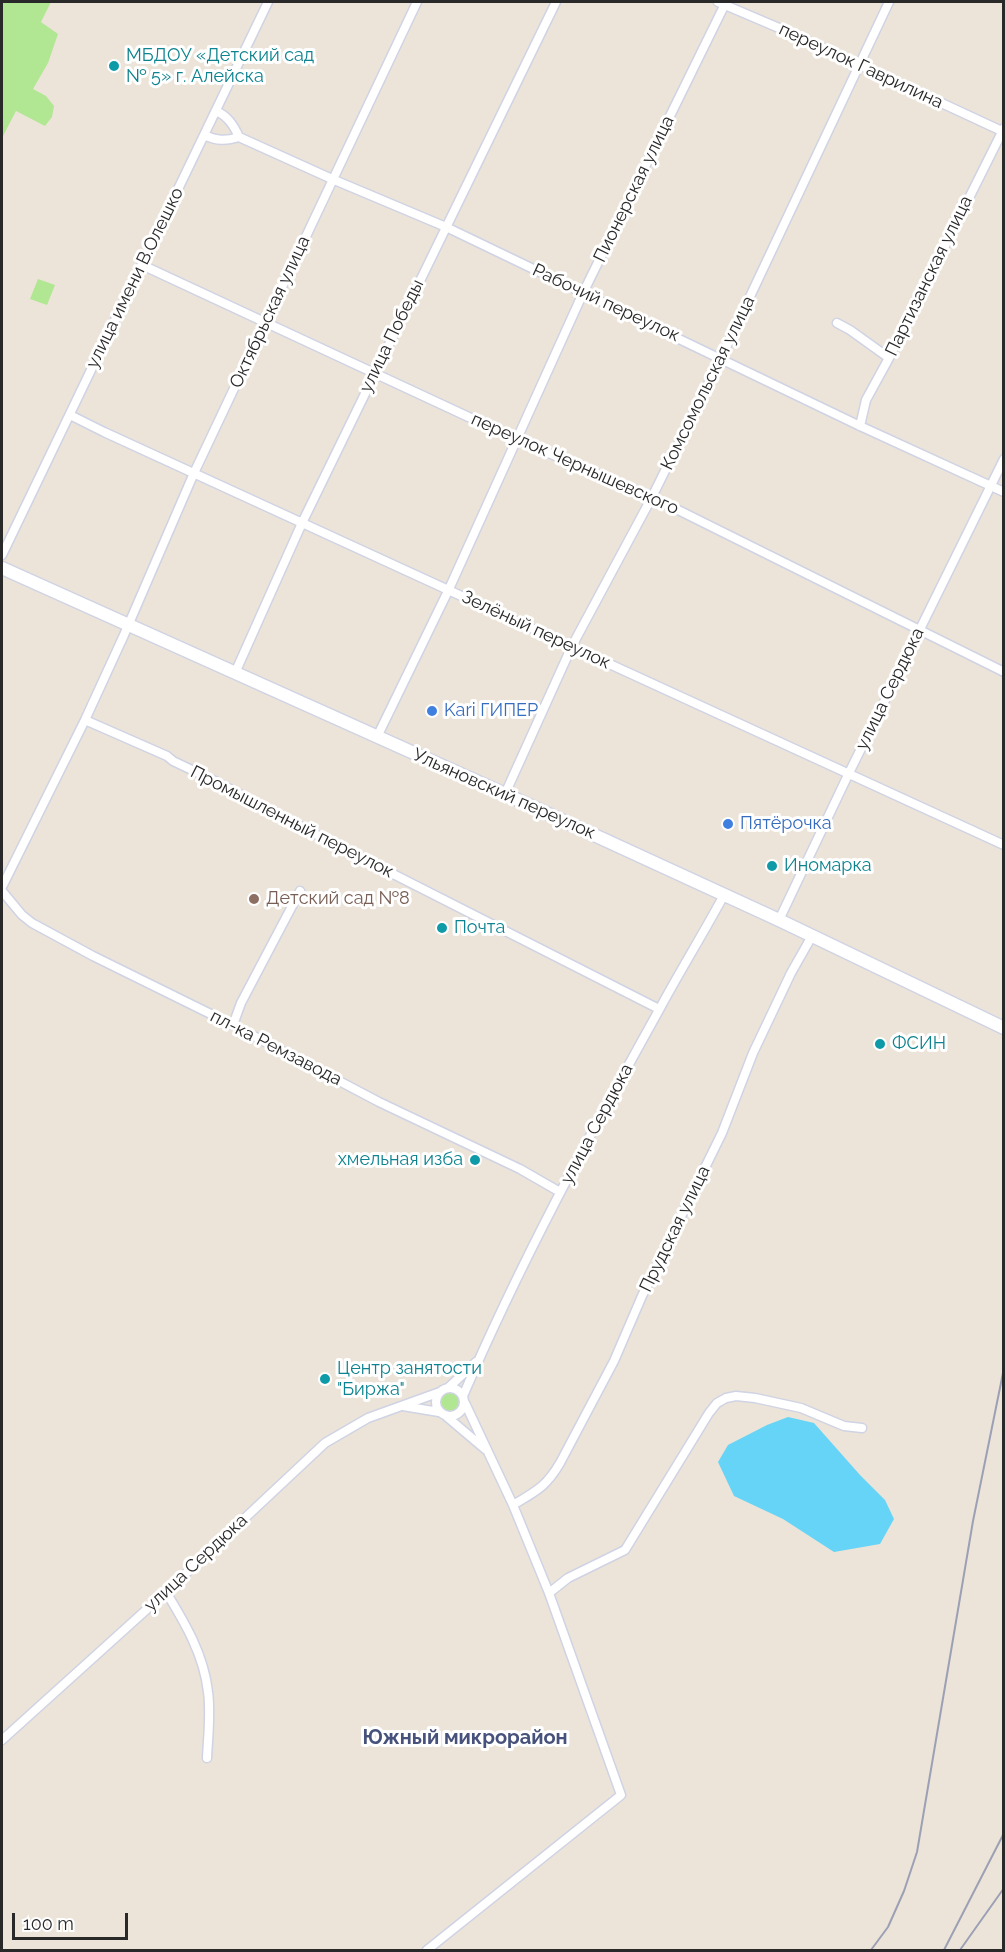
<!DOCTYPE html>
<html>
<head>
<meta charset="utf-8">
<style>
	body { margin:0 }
	#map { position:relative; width:1005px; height:1952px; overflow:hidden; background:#ece4d9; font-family:Raleway,sans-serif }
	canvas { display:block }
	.frame { position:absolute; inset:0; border:3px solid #292929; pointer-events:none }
	.scale { position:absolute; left:12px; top:1913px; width:116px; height:27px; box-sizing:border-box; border:3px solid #292929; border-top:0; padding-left:8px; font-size:18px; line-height:21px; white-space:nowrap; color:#292929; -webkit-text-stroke:4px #fff; paint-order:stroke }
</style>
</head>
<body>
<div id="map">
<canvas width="1005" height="1952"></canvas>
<div class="frame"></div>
<div class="scale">100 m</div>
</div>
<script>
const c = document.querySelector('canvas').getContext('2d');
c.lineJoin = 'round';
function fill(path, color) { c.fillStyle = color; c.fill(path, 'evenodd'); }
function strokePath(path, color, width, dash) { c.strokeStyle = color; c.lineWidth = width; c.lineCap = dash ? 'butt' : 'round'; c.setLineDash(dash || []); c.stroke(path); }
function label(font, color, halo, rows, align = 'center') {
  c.font = font + ' Raleway,sans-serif'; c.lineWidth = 6; c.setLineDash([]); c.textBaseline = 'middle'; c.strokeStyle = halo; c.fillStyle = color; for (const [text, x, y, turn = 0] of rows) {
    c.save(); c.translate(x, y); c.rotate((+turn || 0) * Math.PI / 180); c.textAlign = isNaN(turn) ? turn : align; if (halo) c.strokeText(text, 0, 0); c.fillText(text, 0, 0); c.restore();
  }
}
fill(new Path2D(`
	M2 2H51L41 22 58 34 48 63 33 89 46 96 54 106 52 117 45 126 16 111 2 138Z
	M38 279 55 285 47 305 30 299Z
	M441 1402a9 9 0 1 1 18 0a9 9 0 1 1-18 0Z`), '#b1e792');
fill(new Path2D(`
	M788 1417 814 1423 860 1475 885 1500 894 1519 880 1544 834 1552 783 1519 734 1496 718 1462 728 1445 767 1425Z`), '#65d4f6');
const street = new Path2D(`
	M718 2 793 34 1004 132
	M216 111C228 116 234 126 239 137L332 179 446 227 860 426 1004 492
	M204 135C217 141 226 141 239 137
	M142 265 518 440 652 497 1004 672
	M837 323 850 330 889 358
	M70 415 104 432 1004 845
	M860 426 866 400 889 358 1004 128
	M2 555 268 2
	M235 673 302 523 556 2
	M85 720 167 756 173 761 217 782 338 846 659 1009
	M377 737 449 589 583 293 726 2
	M505 794 572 646 652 497 721 358 889 2
	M2 887 85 720 124 635 194 473 417 2
	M2 891 22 915 32 923 93 956 233 1025 379 1102 520 1169 560 1192
	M779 920 848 775 1004 459
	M233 1025 241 1003 300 891
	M436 1402a14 14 0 1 1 28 0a14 14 0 1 1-28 0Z
	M448 1388 476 1362
	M463 1396C520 1263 589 1136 659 1010 680 971 703 934 724 895
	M403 1406 439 1412
	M446 1416 485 1449
	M513 1505C536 1491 546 1487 560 1463L614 1361 642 1296 722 1133 753 1053 791 973 812 936
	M166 1592C185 1623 204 1655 208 1692 211 1713 208 1736 207 1758
	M549 1593 568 1578 625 1550 709 1413 717 1403 726 1398 736 1396 755 1398 801 1408 844 1426 862 1428
	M2 1740 166 1592 325 1443 368 1418 440 1392
	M427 1950 621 1795 549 1593 513 1505 465 1403`);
const secondary = new Path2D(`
	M2 568 505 794 779 920 1004 1028`);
strokePath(street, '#cfd3e3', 11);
strokePath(secondary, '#cfd3e3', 15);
strokePath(street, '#fff', 8);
strokePath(secondary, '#fff', 12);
strokePath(new Path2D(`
	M871 1950 888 1927 904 1891 917 1852 973 1521 1004 1368
	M944 1950 1004 1833
	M960 1950 1004 1888`), '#9ca0b5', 2);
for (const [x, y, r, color] of [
	[114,66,6,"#0f9aa8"],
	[432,711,6,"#3f7fe0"],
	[728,824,6,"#3f7fe0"],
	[772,866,6,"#0f9aa8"],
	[254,899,6,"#8d6e63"],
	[442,928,6,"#0f9aa8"],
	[880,1044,6,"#0f9aa8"],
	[475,1160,6,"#0f9aa8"],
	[325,1379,6,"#0f9aa8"]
]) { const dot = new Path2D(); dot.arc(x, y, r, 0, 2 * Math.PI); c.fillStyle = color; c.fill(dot); strokePath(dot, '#fff', 2); }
label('18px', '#0d838f', '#fff', [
	["МБДОУ «Детский сад",126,56],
	["№ 5» г. Алейска",126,77],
	["Иномарка",784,866],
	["Почта",454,928],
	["ФСИН",892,1044],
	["хмельная изба",463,1160,"right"],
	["Центр занятости",337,1369],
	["\"Биржа\"",337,1390]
], 'left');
label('18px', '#292929', '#fff', [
	["переулок Гаврилина",861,66,25],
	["Пионерская улица",634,189,-64],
	["Партизанская улица",929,276,-64],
	["улица имени В.Олешко",135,278,-64],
	["Рабочий переулок",606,303,25],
	["Октябрьская улица",270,312,-65],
	["улица Победы",392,336,-64],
	["Комсомольская улица",708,383,-64],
	["переулок Чернышевского",575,464,24],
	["Зелёный переулок",536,630,25],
	["улица Сердюка",890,689,-64],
	["Ульяновский переулок",504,794,24],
	["Промышленный переулок",292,822,27],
	["пл-ка Ремзавода",276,1048,27],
	["улица Сердюка",597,1124,-62],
	["Прудская улица",675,1229,-64],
	["улица Сердюка",196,1563,-43]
]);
label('18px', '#366cbe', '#fff', [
	["Kari ГИПЕР",444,711],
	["Пятёрочка",740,824]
], 'left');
label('18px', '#785e54', '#fff', [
	["Детский сад №8",266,899]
], 'left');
label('bold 20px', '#47527c', '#fff', [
	["Южный микрорайон",465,1738]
]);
</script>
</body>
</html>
